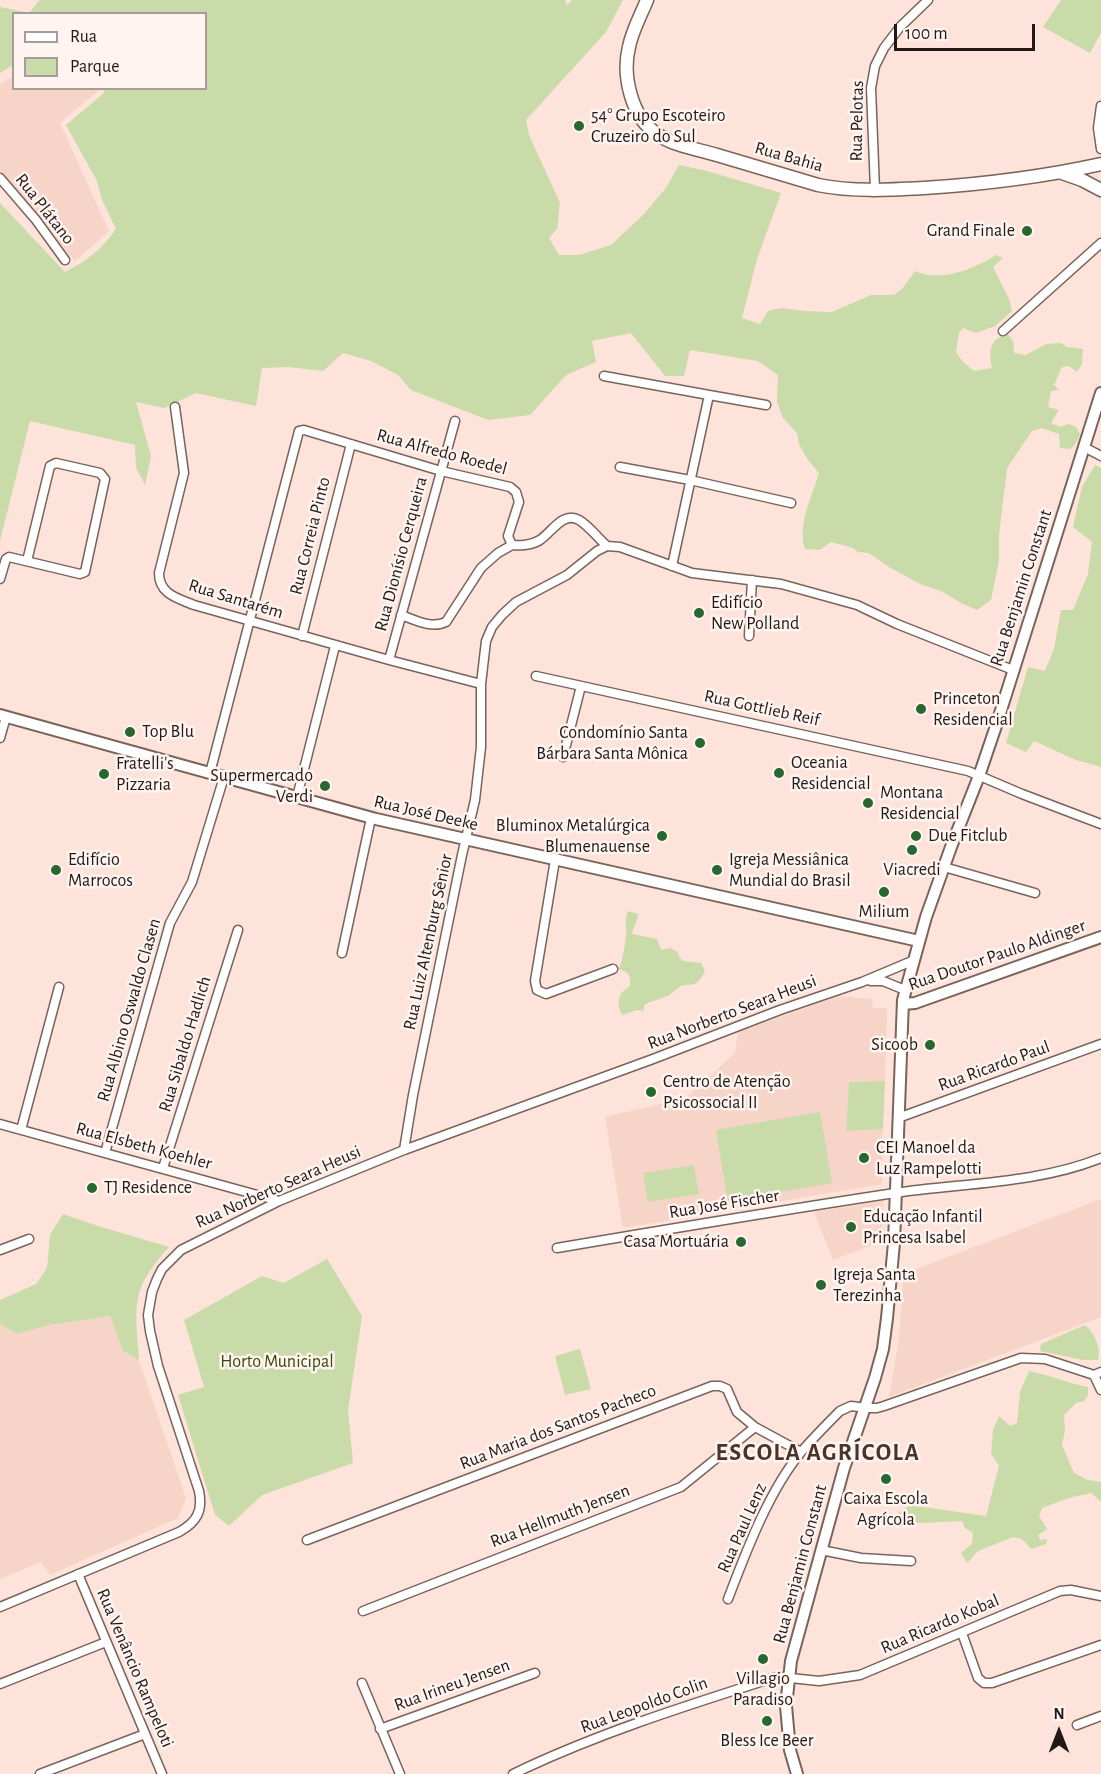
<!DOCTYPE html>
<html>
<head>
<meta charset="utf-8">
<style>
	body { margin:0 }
	#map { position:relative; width:1101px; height:1774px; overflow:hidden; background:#fde3d9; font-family:"Alegreya Sans",sans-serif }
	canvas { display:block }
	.legend { position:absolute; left:12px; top:12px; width:195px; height:78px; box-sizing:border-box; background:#fff4f0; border:2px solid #a79c99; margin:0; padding:8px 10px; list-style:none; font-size:18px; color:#221916 }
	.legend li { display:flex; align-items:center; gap:12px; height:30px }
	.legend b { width:30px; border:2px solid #a79c99 }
	.north { position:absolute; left:1029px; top:1702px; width:60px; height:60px; -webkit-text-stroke:4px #fff4f0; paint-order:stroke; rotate:0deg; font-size:16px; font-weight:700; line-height:24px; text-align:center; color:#221916 }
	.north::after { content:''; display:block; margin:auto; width:21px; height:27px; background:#221916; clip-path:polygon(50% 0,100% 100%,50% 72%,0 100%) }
	.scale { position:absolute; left:894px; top:24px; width:141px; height:27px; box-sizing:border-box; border:3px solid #221916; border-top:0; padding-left:8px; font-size:18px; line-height:21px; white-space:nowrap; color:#221916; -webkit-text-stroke:4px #fff4f0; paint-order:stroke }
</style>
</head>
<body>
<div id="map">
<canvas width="1101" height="1774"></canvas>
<ul class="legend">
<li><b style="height:8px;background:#fff"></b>Rua</li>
<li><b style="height:16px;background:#c8dba8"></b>Parque</li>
</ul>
<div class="north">N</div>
<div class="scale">100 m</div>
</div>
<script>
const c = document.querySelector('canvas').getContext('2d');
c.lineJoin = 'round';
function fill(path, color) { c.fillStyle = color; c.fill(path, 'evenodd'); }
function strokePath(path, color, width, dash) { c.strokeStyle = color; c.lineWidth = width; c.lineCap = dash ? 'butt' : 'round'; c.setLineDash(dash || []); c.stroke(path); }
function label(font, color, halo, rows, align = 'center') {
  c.font = font + ' "Alegreya Sans",sans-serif'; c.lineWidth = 5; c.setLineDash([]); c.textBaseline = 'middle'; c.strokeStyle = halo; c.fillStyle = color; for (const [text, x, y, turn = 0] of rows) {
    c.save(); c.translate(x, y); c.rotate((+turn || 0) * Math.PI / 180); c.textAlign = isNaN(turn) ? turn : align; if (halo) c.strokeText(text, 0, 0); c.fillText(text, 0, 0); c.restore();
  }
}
fill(new Path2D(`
	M13 76 14 88 100 89 60 123 109 231 75 261 0 171V84Z
	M839 996 872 999 873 1008H887L885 1081 849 1082 846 1130 883 1129 882 1184 623 1228 605 1117 686 1098 735 1053 738 1032Z
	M1101 1199V1317L889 1397 898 1344 902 1303 903 1274Z
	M883 1201 881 1242 833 1260 814 1212Z
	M110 1316 123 1351 139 1360 186 1498 178 1518 50 1575 41 1562 0 1579V1324L17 1334 49 1325Z`), '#f7d4c8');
fill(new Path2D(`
	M40 0H565L567 5 572 0H623L606 32 526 120 529 135 560 203 557 229 549 238 559 255H579L611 245 643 215 666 188 679 165 707 171 781 193 757 259 742 318 760 324 768 311 781 308 804 311 832 312 871 295H894L902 289 915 271C940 283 974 269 996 255L1003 258 993 267 1009 299 1012 311 995 326 976 333 963 328 959 333 956 352 962 361 974 371 992 368C989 350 989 341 1007 333L1013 341 1014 353 1026 355 1046 344 1061 343 1067 347 1083 349 1082 364 1077 372 1069 366 1062 367 1054 385 1059 390 1051 391 1048 407 1059 410 1051 423 1060 427 1069 424 1076 427 1080 434 1077 441 1071 449 1060 448 1059 434 1042 428 1032 431 1007 468 999 535V561L991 600 977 610 963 604 941 591 922 585 889 567 869 553 858 552 853 548 831 542 820 550 805 549C797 524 812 497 819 473L808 460 799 444 797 433 783 418 777 402 778 375 758 361 690 350 684 376H665L631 333 592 341 596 362 566 375 530 415 488 420 411 390 398 375 371 361 343 353 323 371 288 367 262 368 256 406 196 393 164 408 136 402 151 456 145 485 136 468 135 445 30 421 0 541V203L65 272C88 260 101 250 116 229L102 200 97 181 66 125 104 93 105 89 206 88V14H14L13 65 0 73V7L29 13Z
	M1061 0H1101V33L1090 53 1043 27Z
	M1095 465 1101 468V767L1076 760 1034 741 1026 752 1006 743 1028 667 1045 671 1054 649 1061 610H1073L1088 574 1092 542 1073 527 1082 487Z
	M628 911 638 914C638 921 633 927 632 934L657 939 661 950 670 948 678 952 679 957 683 961 701 963 705 971C698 984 697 985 682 985L668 996 645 1004 643 1011 637 1010 622 1015C616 1002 618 993 630 986 631 976 629 972 619 969 623 957 625 947 626 935 627 926 624 919 628 911Z
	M885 1081 883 1129 846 1131 849 1082Z
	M820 1112 832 1183 728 1201 716 1130Z
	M694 1165 699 1194 648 1202 643 1173Z
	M63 1214 98 1226 169 1247C159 1258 148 1271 142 1285 132 1307 138 1337 139 1360L123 1351 110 1316 49 1325 17 1334 0 1324V1300L36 1284 47 1268 50 1235Z
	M327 1259 362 1316 348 1410 353 1463 262 1495 229 1526 215 1515 178 1395 204 1387 184 1320 262 1276 284 1283Z
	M1085 1325C1095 1333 1101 1348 1098 1360H1083L1040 1351 1041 1344Z
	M580 1349 591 1389 565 1395 555 1356Z
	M1029 1371C1050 1375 1067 1383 1088 1387V1395L1084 1401 1076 1403 1064 1415 1065 1430 1062 1445 1074 1473 1088 1480 1101 1482V1502L1091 1493 1072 1497 1042 1508 1039 1516 1047 1529 1038 1535 1040 1540 1047 1539 1046 1544 1031 1549 1022 1539 1013 1537 978 1551 967 1563 961 1553 972 1544 973 1533 965 1528 962 1521 919 1523 891 1527 892 1517 910 1505 986 1516 999 1466 991 1453 993 1430 999 1416 1010 1426 1017 1423 1020 1392Z`), '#c8dba8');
const street = new Path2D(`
	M1101 106 1098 128 1101 149
	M0 178 36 220 65 260
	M875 190 871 88 875 66 884 48 900 27 928 0
	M1003 331 1101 243
	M604 376 709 395
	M175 407 184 473 159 573C159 594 177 598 194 605L389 660 481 684
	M1084 447 1101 456
	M620 467 690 480 791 503
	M512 545C520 546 532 545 540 540 552 532 563 511 579 520 589 526 598 538 607 546
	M672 566 709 395 766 405
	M0 579 6 559 9 557 80 574 85 572 105 479 100 473 56 463 50 466 27 561
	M401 615C415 620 432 629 446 622L481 568 498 553 512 545
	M302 636 351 444
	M749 636 752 580
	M389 660 455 421
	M536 676 968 771 1022 794 1101 824
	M0 738 6 717
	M563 757 581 686
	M210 773 299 431 304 430 441 471 510 487 516 492 519 502 508 536 512 545
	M297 797 335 646
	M555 860 535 981 537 990 546 994 613 969
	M944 867 1035 893
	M342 953 371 818
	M871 981H883L905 990
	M898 1118 1101 1044
	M0 1124 279 1201
	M21 1130 59 987
	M404 1150 413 1095 462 855 475 800 481 747V684L486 641 492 627 502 615 516 602 567 575 597 551 607 546 620 547 692 573 781 584 857 605 897 624 1013 670
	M105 1153 170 923 192 882 224 777
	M163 1168 238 930
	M557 1248C669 1229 782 1210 895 1193 963 1183 1036 1184 1101 1158
	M0 1250 29 1239
	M1094 1375 1101 1390
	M307 1540 712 1386H720L727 1389 737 1412 755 1427 801 1452
	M821 1550 861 1558 911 1561
	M78 1574 162 1774
	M728 1599C746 1552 769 1490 802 1451 814 1437 827 1424 840 1411L851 1406 866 1408H877L884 1406 1021 1358 1045 1359 1094 1375 1101 1372
	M0 1607 179 1532C197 1522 203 1511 199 1491L158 1366 150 1331 148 1315 152 1292 157 1279 162 1269 181 1250 279 1201 404 1150 653 1059 780 1010 862 982 912 961
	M363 1611 681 1487 755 1427
	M962 1633 978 1678 984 1683H992L1101 1645
	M362 1683 400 1774
	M0 1684 106 1642
	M1077 1725 1101 1716
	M380 1729 535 1673
	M40 1774 145 1734
	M513 1774C596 1734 685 1706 773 1678L781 1677 819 1681 860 1675 1060 1591 1071 1590 1101 1596`);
const secondary = new Path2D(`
	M0 715 376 819 919 941
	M903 1004 915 1003 1101 937
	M797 1774 790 1750 786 1706 791 1661 844 1468 875 1378 883 1349 887 1318 894 1243 903 1000 926 917 951 847 979 776 997 723 1101 393`);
const primary = new Path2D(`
	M647 0C641 15 632 31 629 47 622 75 631 117 657 134 674 146 697 149 717 155 751 165 785 175 818 185 853 192 888 190 924 188 984 184 1042 177 1101 164
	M1062 173 1082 180 1101 190`);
strokePath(street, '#79635b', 11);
strokePath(secondary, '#79635b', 14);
strokePath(primary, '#79635b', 15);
strokePath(street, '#fff', 8);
strokePath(secondary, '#fff', 10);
strokePath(primary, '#fff', 12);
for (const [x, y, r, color] of [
	[579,126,6,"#28672f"],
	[1027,231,6,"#28672f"],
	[699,613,6,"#28672f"],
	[921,709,6,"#28672f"],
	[130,732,6,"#28672f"],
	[700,743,6,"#28672f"],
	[779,773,6,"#28672f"],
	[104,774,6,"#28672f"],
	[325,786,6,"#28672f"],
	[868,803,6,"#28672f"],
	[662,836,6,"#28672f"],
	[916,836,6,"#28672f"],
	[912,850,6,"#28672f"],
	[56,870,6,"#28672f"],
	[717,870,6,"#28672f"],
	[884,892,6,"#28672f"],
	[930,1045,6,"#28672f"],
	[651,1092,6,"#28672f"],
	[864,1158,6,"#28672f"],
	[92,1188,6,"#28672f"],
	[851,1227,6,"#28672f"],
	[741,1242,6,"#28672f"],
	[821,1285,6,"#28672f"],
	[886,1479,6,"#28672f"],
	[763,1659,6,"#28672f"],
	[767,1721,6,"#28672f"]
]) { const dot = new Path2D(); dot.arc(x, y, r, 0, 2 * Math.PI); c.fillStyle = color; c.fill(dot); strokePath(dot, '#fff4f0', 2); }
label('18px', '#221916', '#fff4f0', [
	["54° Grupo Escoteiro",591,116],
	["Cruzeiro do Sul",591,137],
	["Grand Finale",1015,231,"right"],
	["Edifício",711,603],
	["New Polland",711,624],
	["Princeton",933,699],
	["Residencial",933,720],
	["Top Blu",142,732],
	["Condomínio Santa",688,733,"right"],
	["Bárbara Santa Mônica",688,754,"right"],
	["Oceania",791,763],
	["Residencial",791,784],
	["Fratelli's",116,764],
	["Pizzaria",116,785],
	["Supermercado",313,776,"right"],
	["Verdi",313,797,"right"],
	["Montana",880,793],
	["Residencial",880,814],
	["Bluminox Metalúrgica",650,826,"right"],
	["Blumenauense",650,847,"right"],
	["Due Fitclub",928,836],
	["Edifício",68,860],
	["Marrocos",68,881],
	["Igreja Messiânica",729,860],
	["Mundial do Brasil",729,881],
	["Viacredi",912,870,"center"],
	["Milium",884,912,"center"],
	["Sicoob",918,1045,"right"],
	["Centro de Atenção",663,1082],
	["Psicossocial II",663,1103],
	["CEI Manoel da",876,1148],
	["Luz Rampelotti",876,1169],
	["TJ Residence",104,1188],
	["Educação Infantil",863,1217],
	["Princesa Isabel",863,1238],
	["Casa Mortuária",729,1242,"right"],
	["Igreja Santa",833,1275],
	["Terezinha",833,1296],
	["Caixa Escola",886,1499,"center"],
	["Agrícola",886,1520,"center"],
	["Villagio",763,1679,"center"],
	["Paradiso",763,1700,"center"],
	["Bless Ice Beer",767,1741,"center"]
], 'left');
label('18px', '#221916', '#fff4f0', [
	["Rua Pelotas",857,121,-89],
	["Rua Bahia",789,157,16],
	["Rua Plátano",45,209,52],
	["Rua Alfredo Roedel",442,452,15],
	["Rua Correia Pinto",310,536,-76],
	["Rua Dionísio Cerqueira",401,554,-75],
	["Rua Benjamin Constant",1021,588,-72],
	["Rua Santarém",236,599,17],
	["Rua Gottlieb Reif",762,708,12],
	["Rua José Deeke",426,813,13],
	["Rua Luiz Altenburg Sênior",428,942,-78],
	["Rua Doutor Paulo Aldinger",997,955,-19],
	["Rua Albino Oswaldo Clasen",129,1010,-74],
	["Rua Norberto Seara Heusi",732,1012,-21],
	["Rua Sibaldo Hadlich",185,1044,-73],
	["Rua Ricardo Paul",994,1066,-20],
	["Rua Elsbeth Koehler",144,1146,15],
	["Rua Norberto Seara Heusi",278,1187,-24],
	["Rua José Fischer",724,1204,-9],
	["Rua Maria dos Santos Pacheco",558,1427,-21],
	["Rua Hellmuth Jensen",560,1516,-21],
	["Rua Paul Lenz",742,1528,-66],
	["Rua Benjamin Constant",800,1564,-75],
	["Rua Ricardo Kobal",940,1624,-23],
	["Rua Venâncio Rampeloti",135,1668,67],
	["Rua Irineu Jensen",452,1685,-20],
	["Rua Leopoldo Colin",644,1705,-20]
]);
label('18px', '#374a07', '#fff4f0', [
	["Horto Municipal",277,1362]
]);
c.letterSpacing = '1.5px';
label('bold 24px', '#48342c', '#fff4f0', [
	["ESCOLA AGRÍCOLA",818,1453]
]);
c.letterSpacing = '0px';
</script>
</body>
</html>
